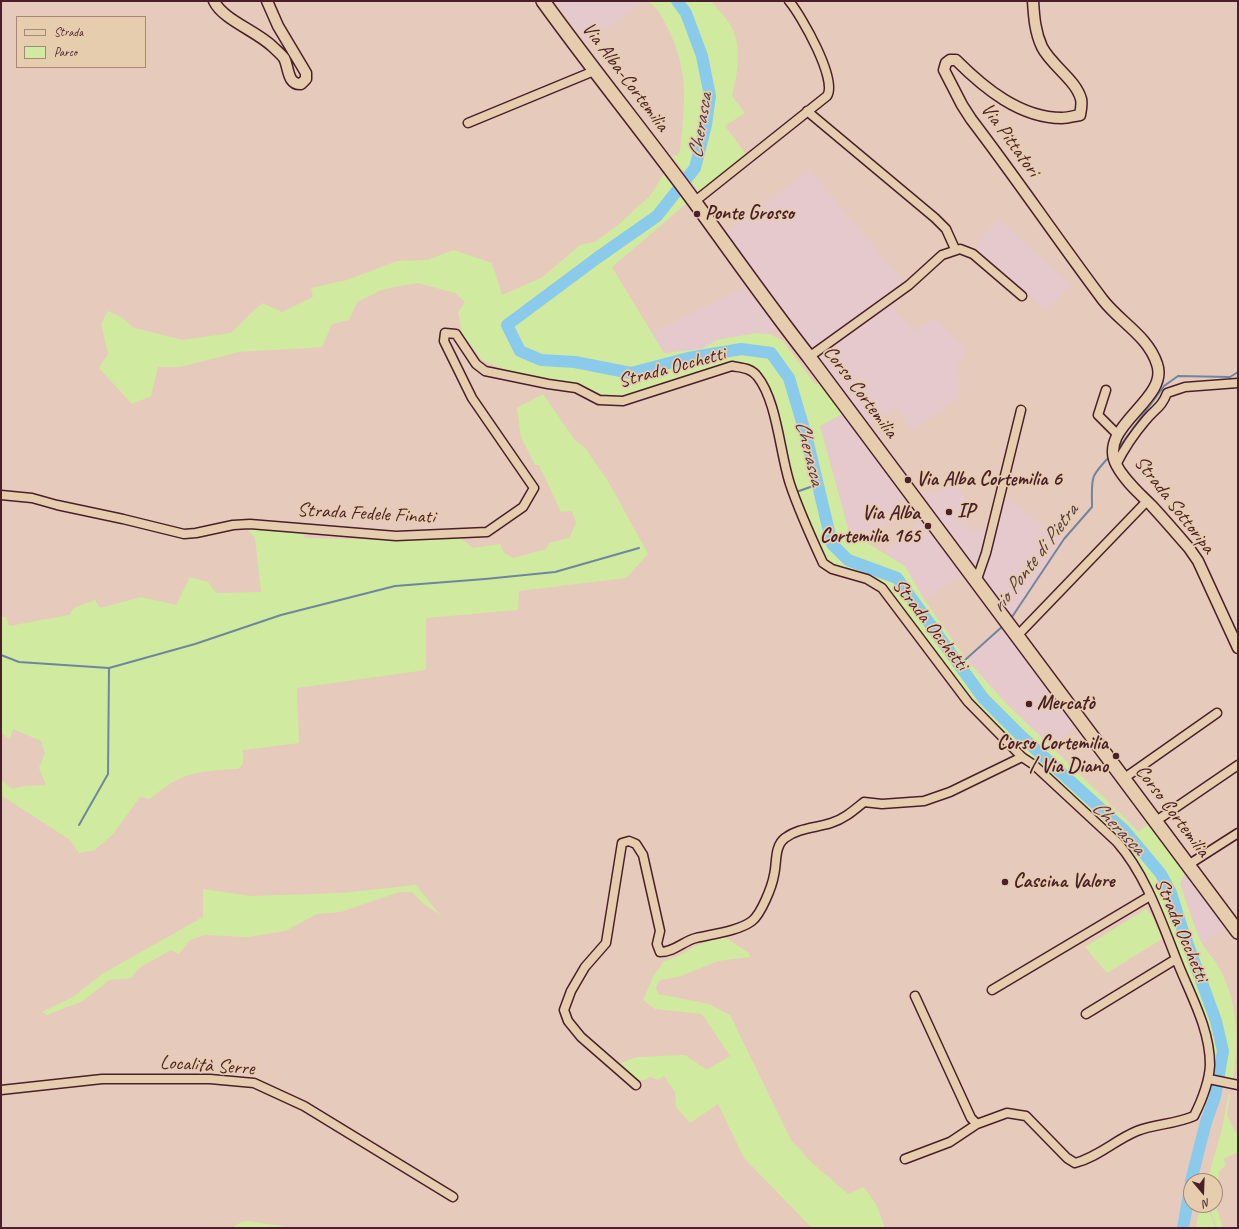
<!DOCTYPE html>
<html>
<head>
<meta charset="utf-8">
<style>
	body { margin:0 }
	#map { position:relative; width:1239px; height:1229px; overflow:hidden; background:#e6cbbc; font-family:Caveat,sans-serif }
	canvas { display:block }
	.frame { position:absolute; inset:0; border:2px solid #4a1f2b; pointer-events:none }
	.legend { position:absolute; left:16px; top:16px; width:130px; height:52px; box-sizing:border-box; background:#e6cdae; border:1px solid #a8877a; margin:0; padding:5px 7px; list-style:none; font-size:12px; color:#4a1f2b }
	.legend li { display:flex; align-items:center; gap:8px; height:20px }
	.legend b { width:20px; border:1px solid #a8877a }
	.north { position:absolute; left:1183px; top:1173px; width:40px; height:40px; box-sizing:border-box; background:#e6cdae; border:1px solid #a8877a; border-radius:50%; rotate:161deg; font-size:11px; font-weight:700; line-height:16px; text-align:center; color:#4a1f2b }
	.north::after { content:''; display:block; margin:auto; width:14px; height:18px; background:#4a1f2b; clip-path:polygon(50% 0,100% 100%,50% 72%,0 100%) }
</style>
</head>
<body>
<div id="map">
<canvas width="1239" height="1229"></canvas>
<div class="frame"></div>
<ul class="legend">
<li><b style="height:5px;background:#e6cdae"></b>Strada</li>
<li><b style="height:11px;background:#d0ea9f"></b>Parco</li>
</ul>
<div class="north">N</div>
</div>
<script>
const c = document.querySelector('canvas').getContext('2d');
c.lineJoin = 'round';
function fill(path, color) { c.fillStyle = color; c.fill(path, 'evenodd'); }
function strokePath(path, color, width, dash) { c.strokeStyle = color; c.lineWidth = width; c.lineCap = dash ? 'butt' : 'round'; c.setLineDash(dash || []); c.stroke(path); }
function label(font, color, halo, rows, align = 'center') {
  c.font = font + ' Caveat,sans-serif'; c.lineWidth = 3.5; c.setLineDash([]); c.textBaseline = 'middle'; c.strokeStyle = halo; c.fillStyle = color; for (const [text, x, y, turn = 0] of rows) {
    c.save(); c.translate(x, y); c.rotate((+turn || 0) * Math.PI / 180); c.textAlign = isNaN(turn) ? turn : align; if (halo) c.strokeText(text, 0, 0); c.fillText(text, 0, 0); c.restore();
  }
}
fill(new Path2D(`
	M555 1H643L586 43Z
	M809 170 903 281 884 297 915 331 934 318 966 349 958 364 960 396 912 430 896 407 867 426 725 234Z
	M999 219 1070 285 1047 310 978 253V241Z
	M748 286 779 326 769 334 756 333 717 340 701 349 664 354 652 333Z
	M844 413 906 496 870 544 849 532 820 425Z
	M954 482 969 504 967 529 996 532 1003 496 1065 541 1012 617 922 497 930 492 937 493Z
	M924 517 964 575 924 599 905 566 884 551Z
	M1004 627 1078 725 1050 748 1005 702 966 659Z
	M1187 869 1229 925 1202 943 1180 884Z`), '#e5c9cc');
fill(new Path2D(`
	M645 1H711C717 8 724 15 729 23 743 45 738 71 732 96L745 113 725 126 745 153 743 159 700 193 672 156 678 155 680 150C686 101 689 66 664 21 660 13 654 3 645 1Z
	M664 174 687 203 612 267 664 353 701 349 717 340 756 333 769 334 782 340 815 384 821 383 844 413 820 426 849 532 905 566 924 599 966 659 1005 702 1139 832 1152 821 1187 869 1180 884C1187 903 1193 923 1201 942 1205 950 1212 956 1217 964 1238 999 1239 1040 1233 1079L1215 1073 1212 1034 1151 890 1131 853 1123 843 1036 762 1028 758 975 704 884 588 865 575 834 565 825 557 795 484 777 402 767 383 758 370 747 365 626 396 613 398 577 385 507 370 482 360 462 333 458 312 465 302 455 293 418 283 384 289 357 302 349 320 332 324 322 347 239 352 180 367H158L151 396 132 404 99 368 108 354 101 324 108 311 123 318 134 328 182 340 231 333 262 303 282 312 313 297 311 288 347 280 397 261 428 260 453 250 492 263 502 295 543 277 580 245 595 242 618 225 650 196Z
	M543 394 574 439 585 448 608 481 648 554 626 578 519 591 518 610 426 618V670L297 688 299 743 243 750V764L238 769C197 771 181 772 150 799L140 797 113 834 95 850 79 853 70 840 1 795V780L12 789 25 786 46 785 39 768 45 753 41 741 13 729 10 739 1 733V617H6L9 626 69 615 74 608 95 600 100 608 141 597 176 605 190 577 208 582 216 593 261 592 255 538 247 529 301 530 305 538 386 540 460 538 473 548 500 544 504 553 513 558 546 549 549 543 569 538 576 523 572 511 561 512 539 465H535L521 437 517 408Z
	M416 885 441 916 424 904 412 892H399L341 912 317 914 285 931 248 937 204 935 190 940 179 954 171 950 139 968 131 978 109 980 83 1001 47 1015 42 1012 73 997 102 974 203 917V889L251 896 342 893Z
	M1146 909 1153 918 1162 939 1107 973 1085 947Z
	M724 937 749 953 750 957 718 961 681 976 660 980 656 987 658 994 709 1004 730 1015 791 1140 812 1163 848 1194 864 1187 877 1206 885 1228H812L744 1158 718 1104 690 1123 676 1107 675 1092 664 1076 658 1080 650 1077 645 1080H637L621 1063 637 1057 685 1055 707 1070 730 1056 702 1014 655 1009 643 1000 653 977 664 961C680 958 691 946 706 942 712 940 718 940 724 937Z
	M1229 1093 1230 1095 1227 1115 1238 1137V1152L1223 1159 1226 1165 1219 1171 1218 1187H1215V1181H1207L1221 1133Z
	M1215 1193 1217 1194 1216 1206 1223 1228H1217L1208 1205H1215Z
	M1200 1205H1207L1216 1228H1196Z
	M248 1221 281 1226 286 1228H232L241 1222Z`), '#d0ea9f');
strokePath(new Path2D(`
	M1118 449 1164 386 1178 376 1230 377 1238 372
	M796 492 819 484
	M1010 620 1064 539 1092 507C1092 477 1089 478 1110 456
	M1 655 19 662 109 668 195 644 281 615 395 586 485 579 555 572 639 548
	M962 669 965 660 1004 625
	M79 825 108 774 109 668`), '#70869e', 2);
strokePath(new Path2D(`
	M677 1 686 13 702 56 710 96 706 125 695 168 657 216 597 258 507 325 520 351 541 360 575 362 631 373 688 358 741 349 771 353 789 378 807 439 832 544 848 560 897 578 983 698 1020 735 1125 831 1161 874 1171 893 1182 928 1216 1021 1223 1051 1215 1097 1206 1122 1191 1181
	M1183 1228 1191 1183`), '#8acaeb', 12);
const minor = new Path2D(`
	M807 111 935 218 946 229 955 249
	M468 123 594 71
	M694 202 827 96C838 80 801 15 789 1
	M809 357 909 285 942 255 960 249 973 254 1022 296
	M1106 390 1098 415 1118 435
	M1116 465C1124 449 1134 434 1146 420 1155 409 1162 407 1167 393L1185 387 1238 383
	M1 495 32 498 57 505 123 519 184 534 196 533 233 525 250 524 396 536 487 532 523 507 534 488 472 398 444 341 445 333 456 334 476 364 485 371 548 384 576 388 599 400 623 401 732 366C742 368 751 368 757 376 777 400 780 454 790 484 799 511 811 537 823 563L832 569 867 579 882 588 968 702 1022 757 1034 765 1117 842C1147 876 1162 924 1179 966 1192 998 1210 1030 1210 1065 1209 1083 1202 1100 1194 1116 1176 1124 1155 1124 1137 1131 1115 1140 1098 1157 1075 1163L1067 1158 1026 1116 1007 1113 977 1124 950 1142 905 1159
	M976 582 986 553 1021 410
	M1017 636 1147 501
	M1123 779 1217 713
	M1156 821 1238 765
	M1188 865 1238 833
	M992 990 1150 896
	M915 996 971 1118 977 1124
	M1086 1014 1176 959
	M1209 1079 1238 1085
	M636 1085 581 1037 568 1021 564 1010 571 991 585 967 606 943 622 843 629 841 636 844 643 855 660 931 657 944 660 952C675 952 683 941 696 938 712 934 739 931 752 921 761 914 772 887 774 875 777 864 774 846 785 838 798 828 815 828 831 823 844 819 853 811 864 802L882 804 924 801 950 792 1022 757
	M1 1090 102 1079H210L254 1083 304 1106 453 1197`);
const tertiary = new Path2D(`
	M214 1C223 20 257 31 273 47 276 50 281 54 284 58 289 67 287 85 301 84L306 79V73L278 26 267 1
	M1033 1C1034 17 1035 32 1042 47 1051 65 1076 80 1081 99 1082 103 1081 110 1080 115 1074 116 1068 118 1062 118 1020 118 984 88 956 60H950L946 63 944 70 962 105 971 119C1016 178 1058 240 1103 300 1120 322 1148 336 1157 364 1170 400 1095 427 1117 466 1125 481 1139 493 1151 505 1164 519 1176 533 1189 548L1198 561 1238 648`);
const primary = new Path2D(`
	M543 1C592 69 645 134 694 201 732 253 769 306 809 357L1238 932`);
strokePath(minor, '#4a1f2b', 11);
strokePath(tertiary, '#4a1f2b', 13);
strokePath(primary, '#4a1f2b', 16);
strokePath(minor, '#e6cdae', 8);
strokePath(tertiary, '#e6cdae', 10);
strokePath(primary, '#e6cdae', 13);
for (const [x, y, r, color] of [
	[697,214,4,"#4a1f2b"],
	[908,480,4,"#4a1f2b"],
	[949,512,4,"#4a1f2b"],
	[928,526,4,"#4a1f2b"],
	[1029,704,4,"#4a1f2b"],
	[1116,756,4,"#4a1f2b"],
	[1005,882,4,"#4a1f2b"]
]) { const dot = new Path2D(); dot.arc(x, y, r, 0, 2 * Math.PI); c.fillStyle = color; c.fill(dot); strokePath(dot, '#e6cdae', 1.5); }
label('20px', '#4a1f2b', '#e6cdae', [
	["Via Alba-Cortemilia",625,77,53],
	["Via Pittatori",1010,140,54],
	["Strada Occhetti",672,368,-15],
	["Corso Cortemilia",860,392,53],
	["Strada Sottoripa",1174,505,52],
	["Strada Fedele Finati",366,514,3],
	["Strada Occhetti",930,625,52],
	["Corso Cortemilia",1172,811,53],
	["Strada Occhetti",1181,930,67],
	["Località Serre",207,1066,4]
]);
label('bold 20px', '#4a1f2b', '#e6cdae', [
	["Ponte Grosso",705,214],
	["Via Alba Cortemilia 6",916,480],
	["IP",957,512],
	["Via Alba",920,514,"right"],
	["Cortemilia 165",920,537,"right"],
	["Mercatò",1037,704],
	["Corso Cortemilia",1108,744,"right"],
	["/ Via Diano",1108,767,"right"],
	["Cascina Valore",1013,882]
], 'left');
label('italic 21px', '#543948', '#e6cdae', [
	["Cherasca",701,126,-81],
	["Cherasca",809,453,76],
	["rio Ponte di Pietra",1035,559,-53],
	["Cherasca",1118,828,46]
]);
</script>
</body>
</html>
